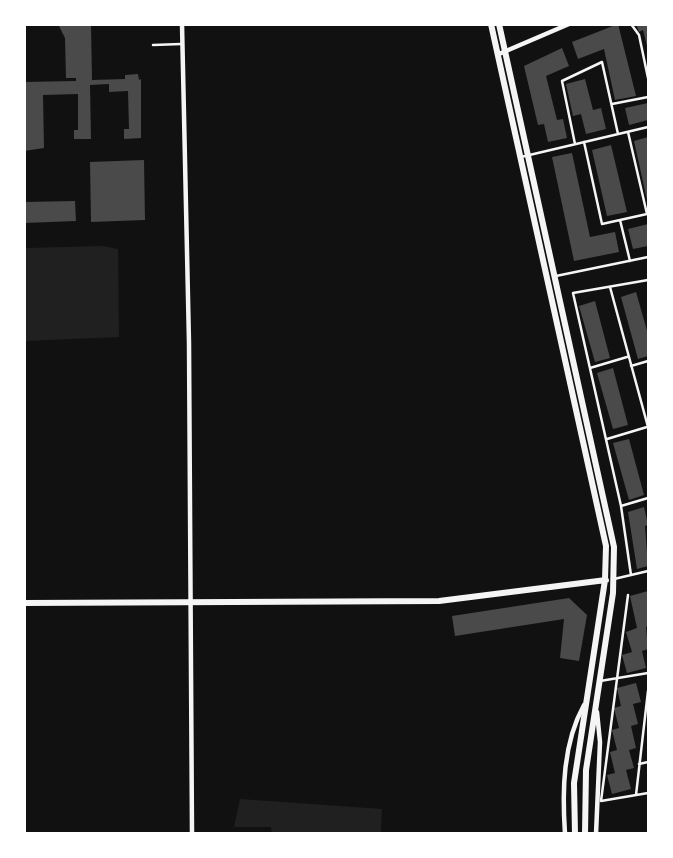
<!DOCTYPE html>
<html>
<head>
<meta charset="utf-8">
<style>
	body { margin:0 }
	#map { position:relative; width:673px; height:858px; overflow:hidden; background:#111; font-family:Figtree,sans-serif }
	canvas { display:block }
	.frame { position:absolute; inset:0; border:26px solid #fff; pointer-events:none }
</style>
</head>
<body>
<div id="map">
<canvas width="673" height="858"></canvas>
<div class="frame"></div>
</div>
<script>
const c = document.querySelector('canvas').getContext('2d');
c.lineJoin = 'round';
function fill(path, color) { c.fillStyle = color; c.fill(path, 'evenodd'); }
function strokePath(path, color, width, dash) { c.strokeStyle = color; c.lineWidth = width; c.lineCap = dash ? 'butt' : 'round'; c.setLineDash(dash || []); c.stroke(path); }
fill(new Path2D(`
	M103 246 118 249 119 337 25 341V248Z
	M240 799 382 809 381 833 272 834 271 827H234Z`), '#202020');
fill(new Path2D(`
	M58 24H91L92 80 125 79V75L138 74 139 80 141 79V138L124 139V129H129L128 91 109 92V84L90 85 91 139H74V130H78V94L43 95 44 148 24 151V82L76 81V78H66L65 38Z
	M618 24 636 96 615 100 604 49 578 59 572 42Z
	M636 24H648V50L643 30 639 32Z
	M562 48 569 66 546 76 557 120 563 119 567 138 548 142 544 124 538 125 524 66Z
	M585 79 593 110 601 108 606 129 586 134 581 114 573 116 566 84Z
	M648 103V120L629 125 625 108Z
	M648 137V200H647L634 141Z
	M611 145 627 212 607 216 592 150Z
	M572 153 590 237 615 232 619 252 574 261 552 157Z
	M144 160 145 220 91 222 90 162Z
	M75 201 76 221 24 223V202Z
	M648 224V246L633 249 628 229Z
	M636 292 648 334V356L638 359 621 297Z
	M595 301 610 358 595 362 579 306Z
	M613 368 628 425 613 429 597 373Z
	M629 439 644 495 629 500 613 443Z
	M644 507 648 525 645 526 648 566 637 569 628 512Z
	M648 591V626L646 627 648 649 642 651 646 668 627 673 622 655 632 652 626 632 637 628 630 596Z
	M569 598 587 615 579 661 560 658 564 619 455 636 452 616Z
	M636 683 641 702 633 704 638 724 631 726 636 748 629 750 634 768 626 770 631 789 612 794 607 775 615 773 610 752 617 750 612 730 619 728 614 708 621 706 617 688Z`), '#4a4a4a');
strokePath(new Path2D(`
	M631 24 639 35 648 78
	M153 45 181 44
	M612 104 648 97
	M584 142 602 224 647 214 628 132
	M575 144 562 81 602 62 618 134
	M521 157 648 127
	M620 220 630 261
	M556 276 648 257
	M610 287 648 427
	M631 366 648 361
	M590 368 627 357
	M607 439 647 427
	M621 506 648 498
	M631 575 621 506 573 293 648 280
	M614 579 648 571
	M628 595 601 801 648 793
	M600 681 648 673
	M639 764 648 762
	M636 795 648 691`), '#f5f5f5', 2.5);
strokePath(new Path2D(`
	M182 24 189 343 192 834
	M499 54 569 24
	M565 834C562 790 563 743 584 705
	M596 834 600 742 597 712`), '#f5f5f5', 4.5);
strokePath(new Path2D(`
	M491 24 606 546 605 580 574 783 575 834
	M499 24 614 547 613 593 586 770 585 834
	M24 603 439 601 606 580`), '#f5f5f5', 6);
</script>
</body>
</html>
